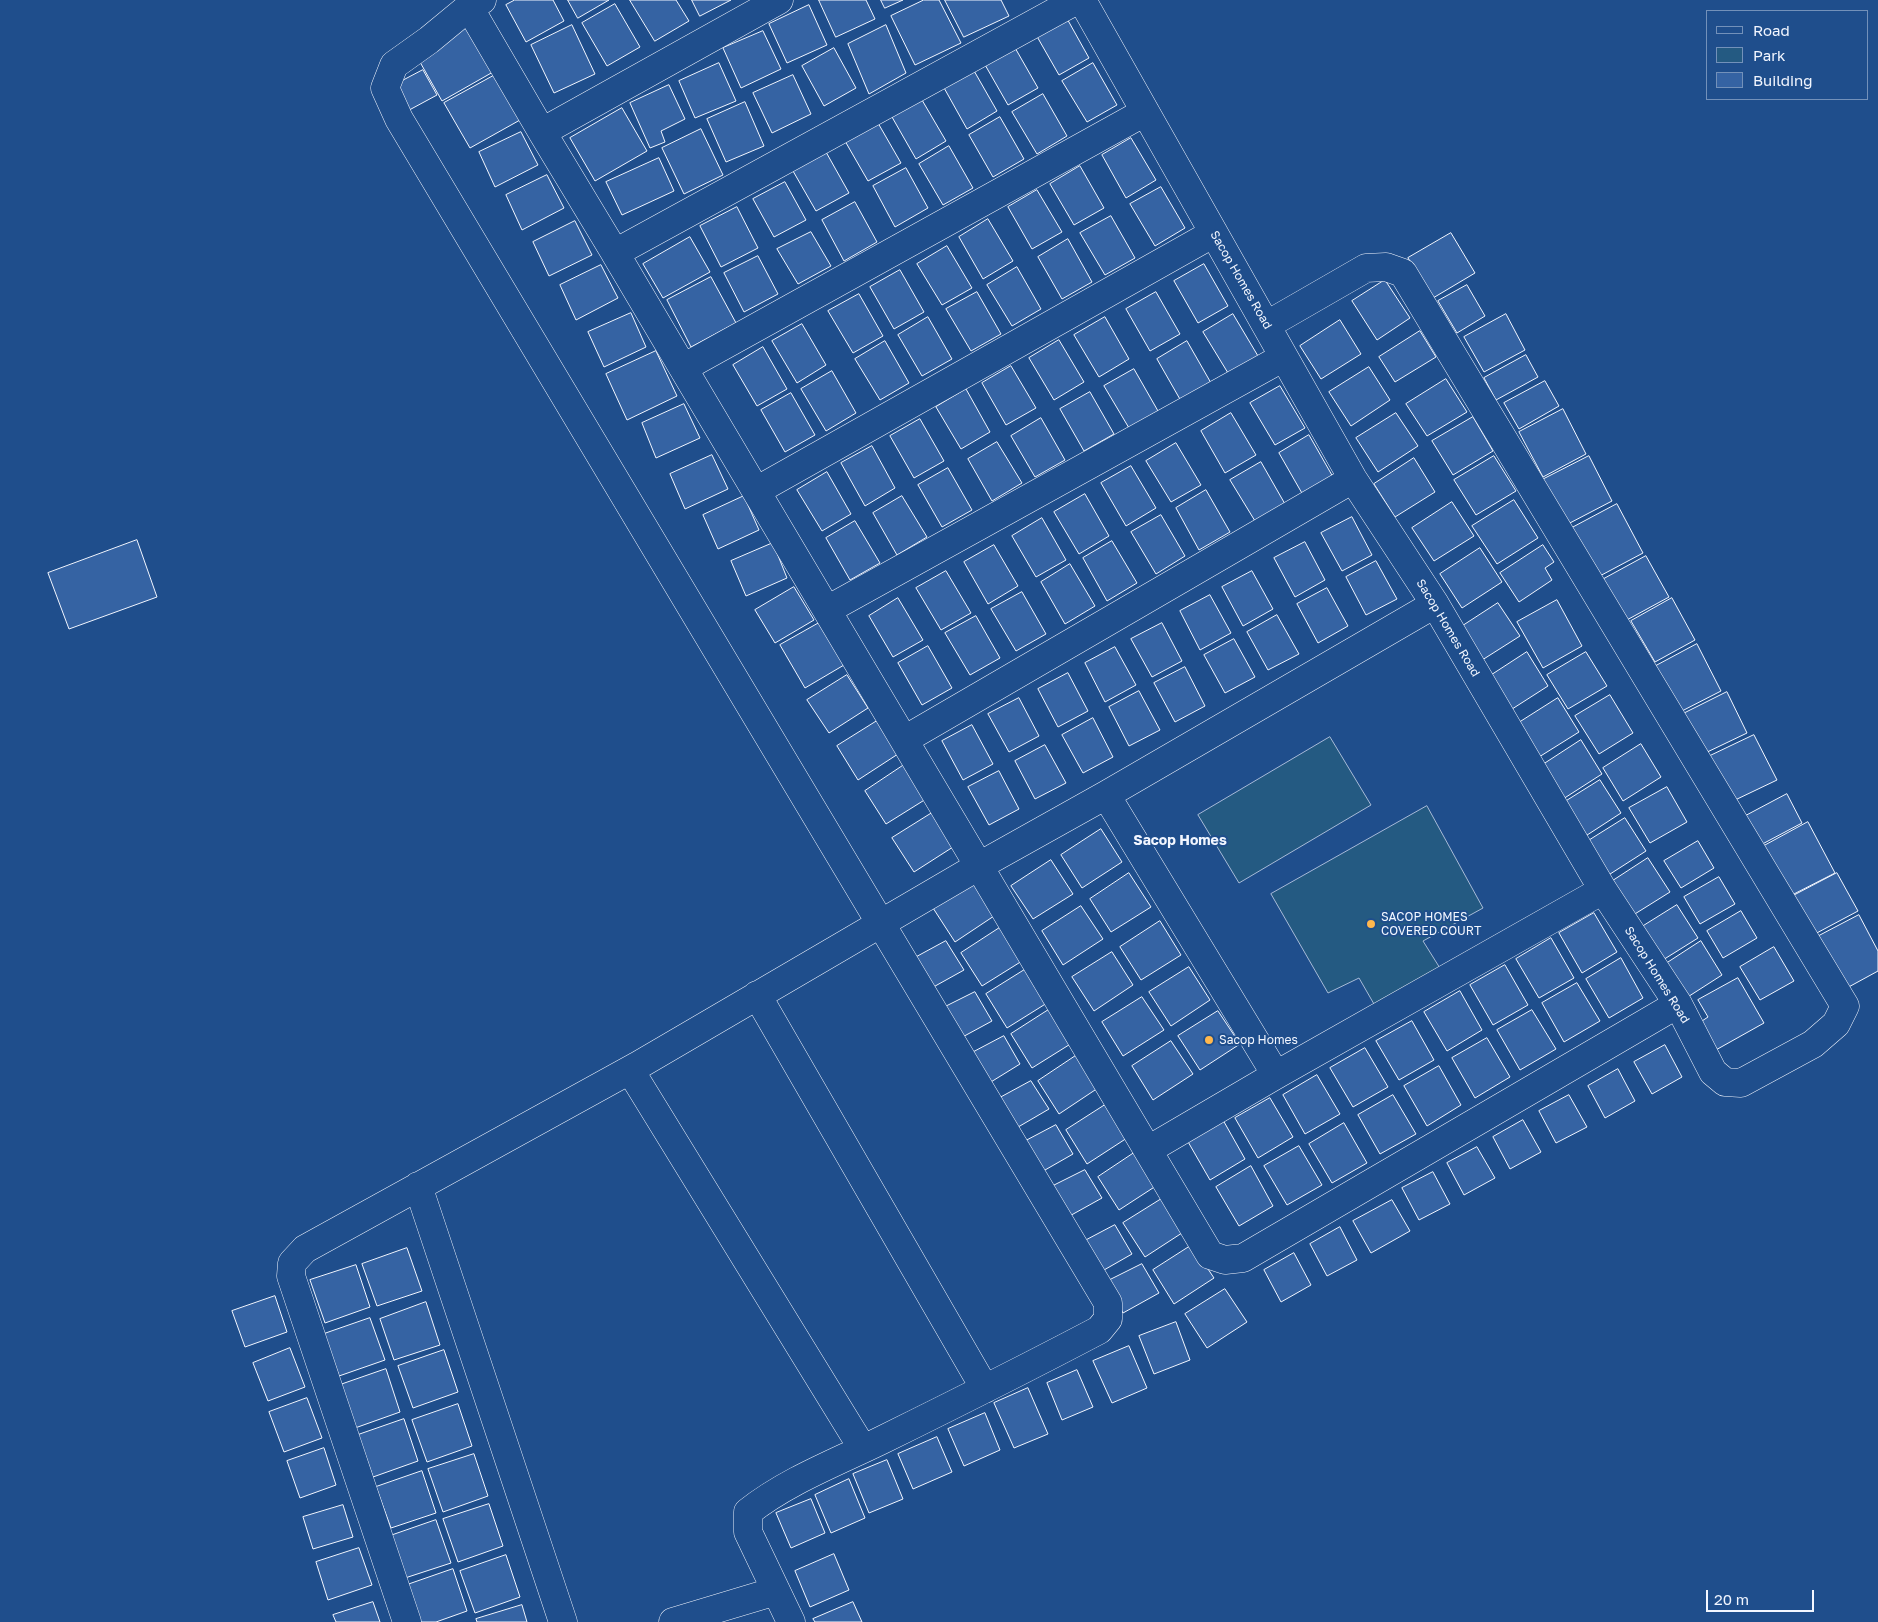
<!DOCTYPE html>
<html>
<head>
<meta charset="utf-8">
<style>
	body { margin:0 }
	#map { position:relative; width:1878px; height:1622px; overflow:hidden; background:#1f4e8c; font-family:"Golos Text",sans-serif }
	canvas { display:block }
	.legend { position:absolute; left:1706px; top:10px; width:162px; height:90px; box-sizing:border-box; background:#1f4e8c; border:1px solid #7391ba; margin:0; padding:6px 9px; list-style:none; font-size:15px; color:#f2f6ff }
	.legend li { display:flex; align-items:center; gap:10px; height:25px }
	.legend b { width:25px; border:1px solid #7391ba }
	.scale { position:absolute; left:1706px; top:1590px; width:108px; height:22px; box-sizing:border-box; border:2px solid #f2f6ff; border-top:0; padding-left:6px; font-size:15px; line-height:18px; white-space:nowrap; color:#f2f6ff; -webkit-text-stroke:4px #1f4e8c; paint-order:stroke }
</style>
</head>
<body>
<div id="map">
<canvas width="1878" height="1622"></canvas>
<ul class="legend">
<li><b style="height:6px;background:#1f4e8c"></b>Road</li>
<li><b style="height:14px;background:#245a82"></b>Park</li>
<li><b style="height:14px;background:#3563a3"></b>Building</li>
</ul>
<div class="scale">20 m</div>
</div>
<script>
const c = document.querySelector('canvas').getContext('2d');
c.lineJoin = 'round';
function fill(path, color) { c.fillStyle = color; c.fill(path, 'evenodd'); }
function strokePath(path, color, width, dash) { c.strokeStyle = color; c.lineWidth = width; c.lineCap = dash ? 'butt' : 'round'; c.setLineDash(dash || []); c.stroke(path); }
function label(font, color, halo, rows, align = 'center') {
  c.font = font + ' "Golos Text",sans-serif'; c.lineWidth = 4; c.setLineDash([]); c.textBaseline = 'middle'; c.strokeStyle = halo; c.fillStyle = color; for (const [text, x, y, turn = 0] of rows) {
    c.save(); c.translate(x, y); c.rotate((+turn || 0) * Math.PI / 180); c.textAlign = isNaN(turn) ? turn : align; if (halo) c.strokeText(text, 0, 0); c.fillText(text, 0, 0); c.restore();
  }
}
const green = new Path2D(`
	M1330 737 1371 805 1239 883 1198 815Z
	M1427 806 1483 908 1423 941 1443 973 1378 1011 1359 978 1328 993 1271 894Z`);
fill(green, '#245a82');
strokePath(green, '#a8bbd7', 1);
const building = new Path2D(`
	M515 0H553L564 21 526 42 506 5Z
	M568 0H609L578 18Z
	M630 0H676L689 21 655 41Z
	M692 0H731L700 16Z
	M819 0H866L875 19 836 37Z
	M881 0H903L885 8Z
	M924 0H939L961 43 915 65 891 16Z
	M945 0H1001L1009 16 964 37Z
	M615 4 640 47 607 66 582 23Z
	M809 5 827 45 787 63 769 24Z
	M1065 15 1089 58 1059 75 1035 33Z
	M572 25 595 74 554 93 531 45Z
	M886 25 906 73 869 94 848 44Z
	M467 27 493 72 442 101 416 55Z
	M763 31 781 69 741 88 723 48Z
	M1014 46 1038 88 1008 105 984 63Z
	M834 48 856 88 824 106 802 66Z
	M719 63 736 101 695 118 679 81Z
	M1093 63 1117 105 1087 122 1062 81Z
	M973 69 997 111 967 129 943 86Z
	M423 70 437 95 400 115 387 89Z
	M495 75 520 120 470 148 444 103Z
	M793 75 811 114 772 133 753 93Z
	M669 85 685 119 661 131 665 142 650 148 630 103Z
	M1043 94 1067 136 1037 154 1012 112Z
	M922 100 946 141 916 159 892 117Z
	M745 102 764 146 726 162 707 119Z
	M622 108 647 151 595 181 570 138Z
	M1000 117 1024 159 993 177 969 135Z
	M878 123 901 163 868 181 845 141Z
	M701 129 723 175 684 194 662 148Z
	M521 132 538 165 495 187 479 152Z
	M1131 138 1156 180 1126 198 1102 155Z
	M949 146 973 188 943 205 919 164Z
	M826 152 849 193 816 211 793 171Z
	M659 158 674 191 622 215 606 182Z
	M1080 166 1104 208 1074 225 1050 184Z
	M906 168 928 208 895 227 873 186Z
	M547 175 564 208 522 230 506 195Z
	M785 182 806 220 774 237 753 199Z
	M1161 187 1185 228 1155 246 1130 204Z
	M1037 190 1062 232 1032 249 1008 207Z
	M855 202 877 242 844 261 822 220Z
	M737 207 758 248 721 267 700 226Z
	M1111 216 1135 258 1105 275 1080 233Z
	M988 219 1013 261 983 279 959 237Z
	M575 221 592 255 549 276 533 242Z
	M811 232 831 266 798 284 777 249Z
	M1451 233 1475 273 1433 298 1408 258Z
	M690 237 710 272 663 298 643 264Z
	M1068 239 1092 282 1062 299 1038 257Z
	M947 246 972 288 942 305 917 264Z
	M758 256 778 294 744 312 724 273Z
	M1204 264 1228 306 1198 323 1174 281Z
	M601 265 618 298 576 320 560 285Z
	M1017 267 1041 309 1012 326 987 285Z
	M900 270 924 312 894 329 870 287Z
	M711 277 736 323 691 347 667 300Z
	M1385 280 1410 318 1377 340 1352 301Z
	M1467 285 1485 316 1457 333 1438 301Z
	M977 292 1001 334 971 351 946 309Z
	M1156 292 1180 334 1150 351 1126 309Z
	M859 294 883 336 853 353 828 311Z
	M631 313 646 347 604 367 588 332Z
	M1233 314 1258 356 1228 373 1203 332Z
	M1506 314 1525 350 1484 372 1464 337Z
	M928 317 952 359 922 376 898 335Z
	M1105 317 1129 359 1099 377 1074 335Z
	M1340 320 1361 354 1321 379 1300 346Z
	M802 324 826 365 797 383 772 341Z
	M1420 331 1436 357 1395 382 1379 357Z
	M1059 340 1084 382 1054 400 1029 358Z
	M885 341 909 383 880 400 855 359Z
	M1187 341 1211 383 1181 401 1157 359Z
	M763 347 787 389 757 406 733 365Z
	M656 351 677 396 627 420 606 374Z
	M1526 355 1538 377 1496 400 1484 378Z
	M1011 366 1036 408 1006 425 982 383Z
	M1369 367 1390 400 1351 426 1329 392Z
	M1134 369 1158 411 1129 428 1104 386Z
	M832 371 856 413 826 431 801 389Z
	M1446 379 1467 412 1427 436 1406 404Z
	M1545 381 1559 406 1519 429 1504 403Z
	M1280 386 1305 428 1275 445 1250 403Z
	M966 389 990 432 961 449 936 407Z
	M1090 392 1114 434 1084 451 1060 409Z
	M791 393 815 435 785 452 761 410Z
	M684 404 700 438 656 458 642 423Z
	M1563 409 1586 454 1543 477 1519 432Z
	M1231 413 1256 455 1225 473 1201 431Z
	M1396 413 1418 446 1378 472 1356 438Z
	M1473 417 1493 451 1453 475 1432 441Z
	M1041 418 1065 460 1035 477 1011 436Z
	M920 419 944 461 914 478 890 436Z
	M1309 435 1333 477 1303 495 1279 453Z
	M997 442 1022 483 992 501 968 459Z
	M1176 443 1201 485 1171 502 1146 461Z
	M872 446 895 488 865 506 841 463Z
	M712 455 728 489 685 509 670 474Z
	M1494 456 1516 491 1476 515 1454 480Z
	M1589 456 1612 501 1566 525 1542 480Z
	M1414 458 1435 492 1395 517 1374 484Z
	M1261 462 1285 504 1255 521 1230 480Z
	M1131 466 1156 508 1126 526 1101 483Z
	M948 468 972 510 942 527 918 485Z
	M827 472 851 514 822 531 797 490Z
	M1206 490 1230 532 1199 550 1176 508Z
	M1085 494 1109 536 1079 554 1054 512Z
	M744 496 759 530 718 549 703 515Z
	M902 496 927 537 897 555 873 513Z
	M1514 500 1538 538 1497 564 1472 526Z
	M1452 502 1474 536 1434 561 1412 528Z
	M1617 504 1643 553 1596 578 1570 529Z
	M1161 515 1185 556 1156 574 1131 532Z
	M1352 517 1372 555 1342 571 1321 533Z
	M1042 518 1066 560 1036 577 1012 536Z
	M855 521 880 563 850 580 826 538Z
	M137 540 157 597 69 629 48 573Z
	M1112 541 1137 583 1107 601 1083 558Z
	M1305 542 1325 580 1295 597 1274 558Z
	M773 543 787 578 746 596 731 561Z
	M994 545 1018 586 988 604 964 562Z
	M1543 545 1554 562 1545 568 1552 580 1519 602 1500 573Z
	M1480 548 1502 582 1462 608 1440 574Z
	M1646 556 1669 597 1625 621 1602 580Z
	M1376 561 1397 599 1366 615 1346 577Z
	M1070 564 1095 606 1065 624 1041 582Z
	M946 571 971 613 941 630 916 588Z
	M1252 571 1273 609 1243 626 1222 587Z
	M794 587 814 620 775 643 755 610Z
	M1327 588 1348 626 1318 643 1297 604Z
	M1022 592 1046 634 1016 651 991 609Z
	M1210 595 1231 633 1200 650 1180 611Z
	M898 598 923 640 893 657 869 616Z
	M1672 598 1695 640 1655 662 1631 621Z
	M1557 600 1582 646 1543 668 1517 622Z
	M1498 603 1520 636 1479 662 1458 629Z
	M1277 615 1299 654 1268 670 1247 632Z
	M976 616 1000 658 970 675 945 633Z
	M819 623 844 665 805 688 780 645Z
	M1162 623 1182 661 1152 677 1131 639Z
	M1234 639 1255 677 1225 693 1204 655Z
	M1697 644 1721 691 1678 713 1654 667Z
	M928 646 952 688 922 705 898 663Z
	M1115 647 1136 685 1105 702 1085 663Z
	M1527 652 1548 686 1509 711 1487 678Z
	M1586 652 1607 686 1568 709 1547 675Z
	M1185 667 1205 706 1175 722 1154 683Z
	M1068 673 1088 711 1058 727 1038 689Z
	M847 675 868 708 829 733 807 700Z
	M1139 691 1160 730 1129 746 1109 707Z
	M1727 692 1747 733 1701 755 1681 715Z
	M1610 695 1633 733 1599 754 1575 716Z
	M1019 698 1039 736 1009 752 988 714Z
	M1558 698 1579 732 1539 757 1517 724Z
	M1093 718 1113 757 1083 773 1062 735Z
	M877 721 898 754 858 780 837 746Z
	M972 725 993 764 963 780 942 741Z
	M1754 735 1777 780 1733 801 1710 756Z
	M1581 740 1602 774 1563 799 1541 766Z
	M1641 744 1661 777 1623 801 1603 768Z
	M1045 745 1066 783 1035 799 1015 761Z
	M904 765 926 799 886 824 865 791Z
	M999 771 1019 809 989 825 968 787Z
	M1600 780 1621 813 1581 839 1560 805Z
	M1667 787 1687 822 1650 843 1629 808Z
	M1787 794 1802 823 1753 849 1738 820Z
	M932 813 953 847 914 872 892 838Z
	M1625 818 1646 851 1607 876 1585 843Z
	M1808 822 1835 873 1790 896 1764 846Z
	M1101 829 1122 862 1082 888 1061 855Z
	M1698 841 1714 868 1681 888 1664 861Z
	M1648 858 1670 892 1630 917 1608 884Z
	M1051 860 1073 894 1033 919 1011 886Z
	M1129 873 1151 907 1111 932 1090 899Z
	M1837 873 1858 911 1813 935 1793 896Z
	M1719 877 1735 904 1700 924 1684 897Z
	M973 883 994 916 955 942 933 908Z
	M1677 905 1698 938 1658 963 1637 930Z
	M1081 906 1103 939 1063 965 1042 931Z
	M1741 911 1757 938 1723 958 1707 931Z
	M1594 913 1617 952 1582 973 1559 933Z
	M1859 915 1878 951V971L1845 989 1817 937Z
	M1160 921 1181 955 1141 980 1120 947Z
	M1001 927 1022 961 982 986 961 953Z
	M1551 938 1574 978 1539 998 1516 959Z
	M946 941 964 970 928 990 911 960Z
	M1701 941 1722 975 1683 1000 1661 967Z
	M1774 947 1794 981 1760 1000 1740 967Z
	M1112 952 1133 985 1094 1011 1072 977Z
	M1621 958 1643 998 1609 1018 1586 979Z
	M1505 965 1528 1005 1493 1025 1470 985Z
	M1189 967 1210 1000 1171 1026 1149 992Z
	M1026 969 1047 1003 1007 1028 986 994Z
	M1738 978 1764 1023 1714 1051 1699 1023 1708 1017 1698 1000Z
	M1577 983 1600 1021 1564 1042 1542 1003Z
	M1460 991 1482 1030 1447 1051 1424 1012Z
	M975 992 992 1021 957 1040 939 1010Z
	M1142 997 1164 1030 1123 1056 1102 1022Z
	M1050 1009 1072 1043 1032 1068 1011 1034Z
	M1532 1010 1556 1049 1520 1070 1497 1030Z
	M1218 1011 1240 1044 1200 1070 1178 1036Z
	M1412 1021 1434 1060 1399 1080 1376 1041Z
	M1004 1036 1020 1064 986 1085 968 1055Z
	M1487 1038 1510 1077 1475 1098 1452 1058Z
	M1171 1041 1193 1074 1153 1100 1132 1066Z
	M1665 1045 1682 1077 1652 1094 1634 1062Z
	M1365 1048 1388 1087 1353 1107 1330 1068Z
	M1077 1055 1098 1088 1059 1114 1038 1081Z
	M1439 1066 1461 1105 1427 1126 1404 1086Z
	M1618 1069 1635 1101 1605 1118 1588 1086Z
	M1317 1075 1340 1114 1305 1134 1283 1095Z
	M1031 1081 1049 1109 1013 1130 996 1100Z
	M1393 1095 1416 1134 1380 1154 1358 1115Z
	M1569 1095 1587 1127 1556 1143 1539 1111Z
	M1270 1098 1293 1137 1258 1158 1235 1118Z
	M1105 1105 1127 1138 1087 1164 1066 1130Z
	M1223 1120 1245 1159 1210 1180 1187 1140Z
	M1523 1120 1541 1152 1510 1169 1493 1137Z
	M1344 1123 1367 1163 1332 1183 1309 1144Z
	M1056 1125 1073 1154 1038 1174 1020 1144Z
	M1299 1146 1322 1185 1287 1205 1264 1166Z
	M1477 1147 1495 1178 1464 1195 1447 1163Z
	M1137 1151 1159 1184 1119 1210 1098 1177Z
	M1251 1166 1273 1206 1239 1226 1216 1187Z
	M1085 1170 1102 1198 1066 1218 1049 1188Z
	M1433 1172 1450 1204 1419 1220 1402 1188Z
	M1163 1198 1185 1231 1145 1257 1123 1223Z
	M1392 1200 1410 1231 1371 1253 1353 1221Z
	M1115 1225 1132 1254 1097 1274 1079 1244Z
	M1340 1227 1357 1260 1327 1276 1310 1244Z
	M1192 1245 1214 1278 1174 1304 1153 1270Z
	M407 1248 422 1291 377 1306 362 1264Z
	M1294 1253 1311 1285 1281 1302 1264 1270Z
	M1142 1264 1159 1293 1123 1313 1106 1282Z
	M356 1265 370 1307 325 1323 310 1280Z
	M1225 1289 1247 1322 1207 1348 1185 1314Z
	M275 1296 287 1332 245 1347 232 1311Z
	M426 1302 440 1345 394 1360 380 1319Z
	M370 1318 385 1360 339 1376 324 1334Z
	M1176 1322 1190 1360 1154 1374 1139 1336Z
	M1129 1346 1147 1388 1112 1403 1093 1361Z
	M290 1348 305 1387 268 1401 253 1363Z
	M444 1350 458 1392 413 1408 398 1366Z
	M386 1369 400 1412 355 1428 340 1385Z
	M1077 1370 1093 1407 1062 1420 1047 1383Z
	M1028 1388 1048 1434 1014 1448 994 1403Z
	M307 1398 322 1438 284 1452 269 1412Z
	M458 1404 472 1446 427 1462 412 1420Z
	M985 1413 1000 1450 964 1466 948 1429Z
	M404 1419 418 1461 373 1477 358 1435Z
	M937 1437 952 1472 913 1489 898 1454Z
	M324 1448 336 1485 300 1498 287 1461Z
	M474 1454 488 1496 443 1512 428 1469Z
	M887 1460 903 1499 869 1513 853 1474Z
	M422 1471 436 1513 391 1528 376 1487Z
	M849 1479 865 1518 831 1533 815 1495Z
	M811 1499 825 1533 791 1548 776 1513Z
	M489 1504 503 1546 458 1562 443 1519Z
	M343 1505 353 1537 313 1549 303 1517Z
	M436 1520 451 1563 405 1578 390 1536Z
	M359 1548 372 1585 328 1600 316 1562Z
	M834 1554 849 1590 810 1607 795 1571Z
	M506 1555 520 1597 475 1613 460 1571Z
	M453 1569 467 1611 436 1622H420L407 1585Z
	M373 1602 380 1622H336L333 1615Z
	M853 1602 862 1622H815L813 1619Z
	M522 1605 527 1622H477L476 1619Z`);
fill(building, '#3563a3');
strokePath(building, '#f2f6ff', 1);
const minor = new Path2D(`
	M482 0 469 7 429 40 394 65 385 88 399 119 1108 1303V1319L1099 1330C1027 1368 955 1404 882 1440 837 1462 787 1481 748 1512V1532L791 1622
	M1082 0 1353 479 1435 604 1603 890 1678 1004 1713 1072 1725 1082 1741 1083 1813 1044 1836 1024 1845 1006 1403 273 1386 267 1366 268 1267 325
	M469 7 542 132
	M1214 233 756 491 1210 1255 1225 1260 1243 1258 1678 1004
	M615 253 542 132 779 0
	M683 368 615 253 1077 0
	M756 491 683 368 1145 112
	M827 610 1284 357
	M904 740 1353 479
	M1106 795 1276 1075
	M757 995 985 1389
	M630 1070 863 1449
	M1148 1150 1276 1075 1603 890
	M418 1186 563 1622
	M407 1622 291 1276 292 1263 305 1249 637 1066 979 866 1106 795 1435 604
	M673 1622 776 1591`);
strokePath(minor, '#f2f6ff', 29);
strokePath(minor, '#1f4e8c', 28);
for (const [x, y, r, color] of [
	[1371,924,5,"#ffb74d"],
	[1209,1040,5,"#ffb74d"]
]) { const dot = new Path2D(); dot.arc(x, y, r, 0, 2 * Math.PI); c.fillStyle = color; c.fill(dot); strokePath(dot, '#1f4e8c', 2); }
label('12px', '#f2f6ff', '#1f4e8c', [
	["Sacop Homes Road",1241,280,60],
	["Sacop Homes Road",1448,628,59],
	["Sacop Homes Road",1657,975,58]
]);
label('12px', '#f2f6ff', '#1f4e8c', [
	["SACOP HOMES",1381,917],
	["COVERED COURT",1381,931],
	["Sacop Homes",1219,1040]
], 'left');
label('bold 14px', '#f2f6ff', '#1f4e8c', [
	["Sacop Homes",1180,841]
]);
</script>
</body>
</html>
